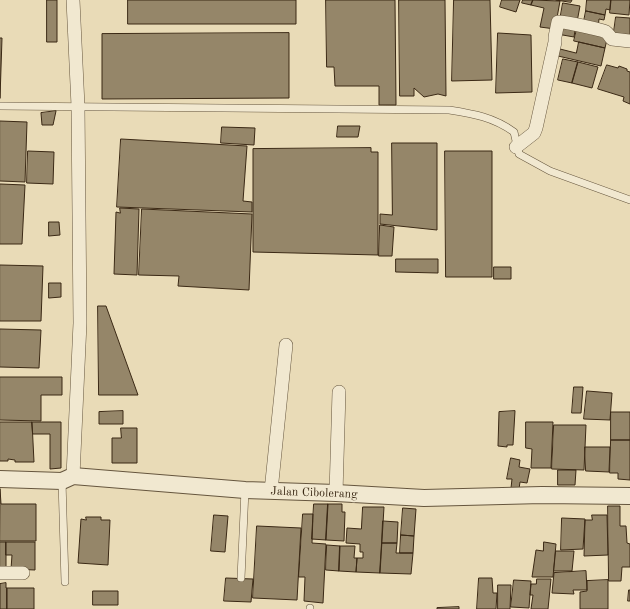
<!DOCTYPE html>
<html>
<head>
<meta charset="utf-8">
<style>
	body { margin:0 }
	canvas { display:block; background:#e9dbb7 }
</style>
</head>
<body>
<canvas width="630" height="609"></canvas>
<script>
const c = document.querySelector('canvas').getContext('2d');
c.lineJoin = 'round';
function fill(path, color) { c.fillStyle = color; c.fill(path, 'evenodd'); }
function strokePath(path, color, width, dash) { c.strokeStyle = color; c.lineWidth = width; c.lineCap = dash ? 'butt' : 'round'; c.setLineDash(dash || []); c.stroke(path); }
function label(font, color, halo, rows, align = 'center') {
  c.font = font + ' "Old Standard TT",serif'; c.lineWidth = 3.5; c.setLineDash([]); c.textBaseline = 'middle'; c.strokeStyle = halo; c.fillStyle = color; for (const [text, x, y, turn = 0] of rows) {
    c.save(); c.translate(x, y); c.rotate((+turn || 0) * Math.PI / 180); c.textAlign = isNaN(turn) ? turn : align; if (halo) c.strokeText(text, 0, 0); c.fillText(text, 0, 0); c.restore();
  }
}
const building = new Path2D(`
	M47 0H57V42H47Z
	M128 0H296V24H128Z
	M326 0H395L396 105H379V86H335L334 67H327Z
	M399 0H445L446 96 438 94 424 97 414 88V96H400Z
	M454 0H490L492 80 452 81Z
	M502 0H520L516 12 500 7Z
	M523 0H533L531 5 522 3Z
	M533 0 560 1 555 29 540 27 544 8 531 5Z
	M556 0H572L571 2Z
	M587 0H611L610 10 606 9 605 15 586 11Z
	M611 0H630L629 15 610 13Z
	M563 3 580 6 577 22 560 20Z
	M586 11 605 15 604 20 599 19 598 28 583 26Z
	M616 17 630 18V40L613 39Z
	M560 22 576 24 574 37 557 34Z
	M577 29 608 35 605 48 574 41Z
	M289 33V98L102 99V34Z
	M498 33 531 35 532 92 496 93Z
	M0 38H2L0 98Z
	M579 42 605 48 601 66 558 56 560 49 576 53Z
	M563 59 578 62 572 83 558 80Z
	M578 62 598 67 592 88 572 83Z
	M607 65 618 68 619 66 627 69V71L630 72V104L623 101 624 97 598 89Z
	M56 111 53 125H42L41 113Z
	M0 121 27 122 25 182 0 181Z
	M338 126H360L358 137H337Z
	M222 127 255 128 254 145 221 143Z
	M121 139 247 146 243 201 252 202V212L117 207Z
	M392 143H437V230L380 224V214L392 215Z
	M371 148V152H378V255L253 252V149Z
	M28 151 54 152 53 184 27 183Z
	M445 151H492V277H446Z
	M0 184 25 185 22 244H0Z
	M120 208 139 209 137 275 114 274 116 212 120 213Z
	M142 209 252 214 249 290 178 286 179 276 139 275Z
	M49 222H59L60 235 49 236Z
	M380 225 394 227 392 256H379Z
	M396 259H438V273L396 272Z
	M0 265 43 266 41 321H0Z
	M494 267H511V279H494Z
	M49 283H61V297L49 298Z
	M98 306H106L138 395H99Z
	M0 329 41 330 39 368 0 367Z
	M0 377H62V395H41V421L0 420Z
	M574 387H583L581 413H572Z
	M587 391 612 393 610 420 584 419Z
	M123 411V424H99V412Z
	M515 411 513 445H507V447L498 446 499 412Z
	M611 412H630V440H611Z
	M0 422H32L34 462H15V460L8 459V461H0Z
	M32 422H61V468L50 469V434H33Z
	M526 422H553L551 468H531L532 449 526 448Z
	M554 425H586L584 470 552 469Z
	M121 428H137V463H112V438H121Z
	M611 440H630V480L618 479V473H610Z
	M585 447H610L609 472 586 471Z
	M511 458 520 460 519 467 530 469 527 483 520 482 519 489 511 488 512 479H507Z
	M558 470H576L575 485H558Z
	M0 489 1 504H36V541H0Z
	M314 504H328L326 540 312 539Z
	M328 504H342V512H345L344 541 326 540Z
	M608 506H620V526H626L627 543 630 544V567H622L621 581H609Z
	M363 507H384L380 573 356 572 357 558H363V552H360V544L346 543 347 528 361 529Z
	M403 508 416 509 414 536 401 535Z
	M303 514H313L312 543 326 544 323 603 304 601 305 577H299Z
	M214 515 228 516 225 552 211 551Z
	M592 515H607L608 555 584 556 585 520H592Z
	M86 517H101V520H110L108 565 78 563 81 519 86 520Z
	M562 518 585 519 583 549 561 550Z
	M383 521 398 522 397 543H382Z
	M257 526 301 528 297 600 253 598Z
	M401 535 414 536 413 553H400Z
	M0 542H6V572H0Z
	M6 542H35V570L11 569 12 555H6Z
	M544 542 556 544 553 577H532L536 550 543 551Z
	M382 543H397L396 553H413L411 574 380 573Z
	M327 545 340 546 339 571 326 570Z
	M340 546H355L354 558H357L356 572 339 571Z
	M556 551H574L572 571H554Z
	M586 571 587 590H573L574 594 552 593 554 573Z
	M226 578 253 579 251 602 224 601Z
	M479 578H492L493 593H497L496 609H477Z
	M537 579H551L548 609H531L533 595H530L531 584H536Z
	M514 580 531 581 529 608 511 607Z
	M608 580V609H580V592L587 591V581Z
	M6 583V588H7V609H0V584Z
	M498 585H511L510 609H498Z
	M7 588H34V609H7Z
	M629 590H630V601H628Z
	M93 591H118V605H93Z
	M459 607V609H437V608Z`);
fill(building, '#958669');
strokePath(building, '#3b2915', 1);
const service = new Path2D(`
	M0 106 449 110C474 114 493 117 514 132L519 154 550 171 630 200
	M62 481 65 582
	M241 578 245 490
	M310 609V608`);
const minor = new Path2D(`
	M516 147 534 133 536 128 555 42V37L558 22C562 21 603 30 606 32 608 33 610 37 612 39L630 41
	M73 476 80 323 78 106 73 0
	M271 491 286 345
	M336 493 339 392
	M0 573H23`);
const tertiary = new Path2D(`
	M0 479 62 481 73 476 245 490 336 493 424 498 542 495 630 496`);
strokePath(service, '#66563e', 8);
strokePath(minor, '#66563e', 14);
strokePath(tertiary, '#66563e', 18);
strokePath(service, '#f1e8d0', 7);
strokePath(minor, '#f1e8d0', 13);
strokePath(tertiary, '#f1e8d0', 16);
label('12px', '#3b2915', '#f1e8d0', [
	["Jalan Cibolerang",314,493,2]
]);
</script>
</body>
</html>
